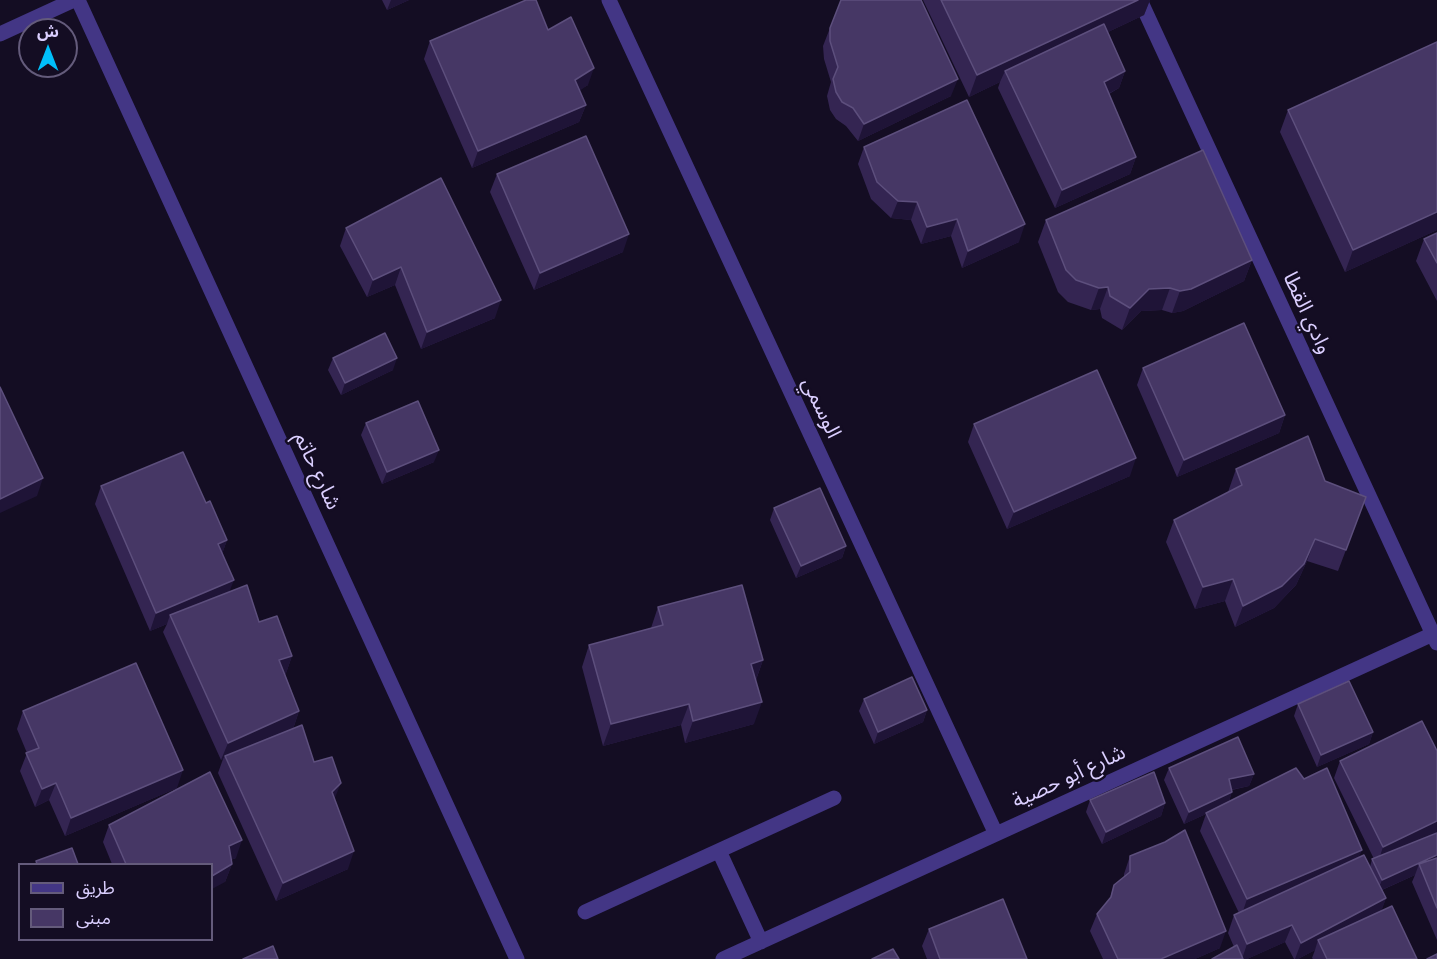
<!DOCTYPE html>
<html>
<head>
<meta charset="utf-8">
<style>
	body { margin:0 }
	#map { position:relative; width:1437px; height:959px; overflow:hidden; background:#140d23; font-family:Figtree,"Noto Sans Arabic",sans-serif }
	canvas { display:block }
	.legend { position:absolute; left:18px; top:863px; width:195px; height:78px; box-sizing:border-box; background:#140d23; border:2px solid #645b7b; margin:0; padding:8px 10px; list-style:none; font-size:18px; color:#dbcfff }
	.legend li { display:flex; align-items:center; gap:12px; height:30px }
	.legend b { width:30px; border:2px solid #645b7b }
	.north { position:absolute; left:18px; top:18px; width:60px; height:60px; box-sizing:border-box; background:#140d23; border:2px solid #645b7b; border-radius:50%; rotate:0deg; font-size:16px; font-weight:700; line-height:24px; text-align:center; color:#dbcfff }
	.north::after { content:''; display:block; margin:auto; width:21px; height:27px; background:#00bffa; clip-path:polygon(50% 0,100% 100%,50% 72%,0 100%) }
</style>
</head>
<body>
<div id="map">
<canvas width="1437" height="959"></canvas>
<ul class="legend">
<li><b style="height:8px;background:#433685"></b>طريق</li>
<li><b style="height:16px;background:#463765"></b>مبنى</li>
</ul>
<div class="north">ش</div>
</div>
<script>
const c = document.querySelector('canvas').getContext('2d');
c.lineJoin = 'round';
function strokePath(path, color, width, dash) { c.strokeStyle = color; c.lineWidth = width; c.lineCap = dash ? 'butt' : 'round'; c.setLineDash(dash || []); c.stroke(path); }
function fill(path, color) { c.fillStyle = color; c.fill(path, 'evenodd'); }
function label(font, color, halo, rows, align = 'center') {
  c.font = font + ' Figtree,"Noto Sans Arabic",sans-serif'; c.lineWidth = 5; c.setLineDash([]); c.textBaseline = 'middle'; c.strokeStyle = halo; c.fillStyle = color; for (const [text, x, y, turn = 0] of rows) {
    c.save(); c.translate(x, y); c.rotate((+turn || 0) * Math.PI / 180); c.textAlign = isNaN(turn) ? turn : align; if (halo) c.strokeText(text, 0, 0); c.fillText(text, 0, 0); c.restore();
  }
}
strokePath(new Path2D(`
	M78 0 517 959
	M609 0 996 834
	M1140 0 1437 643
	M0 34 74 0
	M719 851 761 942
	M585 912 834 798
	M723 959 1433 634`), '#433685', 15);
fill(new Path2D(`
	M382 0H409L387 10Z
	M923 0H1150L1144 15 1108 32 1125 71 1119 88 1109 94 1136 157 1130 174 1055 208 998 88 1000 82 969 97Z
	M830 28 951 96 858 141 846 126 836 119 830 110 827 96 831 82 824 59 823 46Z
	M548 30 588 85 579 90 586 105 579 122 472 168 424 59 430 41Z
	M1437 42V230L1345 272 1280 132 1288 110Z
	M864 147 1019 242 962 268 951 236 921 244 911 220 891 218 871 199 858 164Z
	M497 174 623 252 534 290 490 192Z
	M1046 220 1252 260 1244 281 1183 311 1172 313 1162 310 1141 311 1122 330 1102 318 1100 309 1091 310 1068 302 1058 292 1038 242Z
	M346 228 495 318 421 349 395 285 367 297 340 246Z
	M1437 233V301L1416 261 1424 239Z
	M333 358 393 370 341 395 328 370Z
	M1143 368 1285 415 1279 433 1177 477 1137 385Z
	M366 423 434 462 382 484 361 435Z
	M974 424 1130 476 1007 529 968 442Z
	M1236 469 1325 481 1366 497 1338 571 1307 561 1296 585 1274 608 1235 627 1225 601 1195 609 1166 542 1174 520 1228 492Z
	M101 486 206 503 227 540 222 554 230 592 292 656 286 673 285 674 299 711 293 729 314 762 335 800 348 869 276 901 218 773 223 759 221 760 163 632 167 624 150 631 95 504Z
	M774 508 846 546 842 558 796 578 770 520Z
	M658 607 763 660 756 680 754 724 685 743 681 725 603 746 582 667 589 645 651 628Z
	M864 699 927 710 923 722 874 744 859 711Z
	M1298 704 1373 732 1369 744 1317 767 1294 716Z
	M23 711 177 788 65 836 49 800 35 807 20 771 27 753 17 729Z
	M1437 751V940L1412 882 1415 875 1382 890 1386 898 1381 911 1417 959H1313L1312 958 1315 950 1298 959H1294L1285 942 1247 959H1212L1234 947 1228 933 1234 915 1239 913 1200 831 1206 814 1184 824 1164 780 1169 768 1254 774 1249 786 1232 790 1229 802 1359 857 1370 867 1372 859H1374L1334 778 1340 761Z
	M1090 800 1165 803 1161 816 1102 844 1086 812Z
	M109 825 236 858 231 860 232 864 225 882 212 864H112L103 842Z
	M1130 856 1220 948 1195 959H1103L1090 931 1097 914 1109 901 1114 885 1124 878V874Z
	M929 929 1027 959H927L922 946Z`), '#342552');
fill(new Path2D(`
	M391 0H409L387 10Z
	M1138 0H1150L1144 15 1008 79 1005 71 1000 82 969 97 977 75Z
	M594 68 588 85 569 98 575 80Z
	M1125 71 1119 88 1098 99 1104 82Z
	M958 79 951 96 858 141 864 124Z
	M586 105 579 122 472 168 478 151Z
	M1136 157 1130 174 1055 208 1062 190Z
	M898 201 917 202 911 220 891 218Z
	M1437 212V230L1345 272 1353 250Z
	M957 219 951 236 921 244 927 227Z
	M1025 224 1019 242 962 268 968 251Z
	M629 234 623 252 534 290 540 273Z
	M1252 260 1244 281 1183 311 1172 313 1180 291Z
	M401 267 395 285 367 297 373 280Z
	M1108 287 1100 309 1091 310 1099 288Z
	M1170 288 1162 310 1141 311 1122 330 1130 308 1149 289Z
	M501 300 495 318 421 349 427 332Z
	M397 358 393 370 341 395 345 383Z
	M1285 415 1279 433 1177 477 1184 460Z
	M439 450 434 462 382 484 387 472Z
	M1136 458 1130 476 1007 529 1014 512Z
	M43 478 37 496 0 513V499Z
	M1315 539 1307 561 1296 585 1274 608 1235 627 1243 606Z
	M227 540 221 557 218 544Z
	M846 546 842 558 796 578 801 566Z
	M1233 579 1225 601 1195 609 1203 587Z
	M234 580 227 598 170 615 167 624 150 631 156 613Z
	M292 656 286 673 273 677 279 660Z
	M763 660 755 682 751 664Z
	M762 702 754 724 685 743 693 721Z
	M689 704 681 725 603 746 611 724Z
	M927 710 923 722 874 744 878 732Z
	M299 711 293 729 225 756 223 759 221 760 228 743Z
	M1373 732 1369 744 1317 767 1321 755Z
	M183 770 177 788 65 836 71 818Z
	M1254 774 1249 786 1225 791 1229 779Z
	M56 783 49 800 35 807 42 789Z
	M341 783 334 800 332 792Z
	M1232 792 1228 804 1184 824 1189 812Z
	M1165 803 1161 816 1102 844 1106 832Z
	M1437 821V836L1377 865 1383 847Z
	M242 840 236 858 222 863 229 846Z
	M1362 850 1355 867 1241 917 1247 899Z
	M354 851 348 869 276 901 283 883Z
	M1437 855V865L1419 864 1415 875 1377 892 1382 880Z
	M232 864 225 882 212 889V876Z
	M1386 898 1380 915 1318 940 1315 950 1298 959H1295L1301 943Z
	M1292 925 1285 942 1247 959H1242L1247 944Z
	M1226 931 1220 948 1195 959H1161Z`), '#1f1437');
const building = new Path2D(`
	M526 0H536L548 30 571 17 594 68 575 80 586 105 478 151 430 41Z
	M841 0H921L958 79 864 124 853 108 842 102 836 92 833 79 838 67 830 41V28Z
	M941 0H1138L977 75Z
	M1104 24 1125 71 1104 82 1136 157 1062 190 1005 71Z
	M1437 42V212L1353 250 1288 110Z
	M967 100 1025 224 968 251 957 219 927 227 917 202 898 201 877 182 864 147Z
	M586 136 629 234 540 273 497 174Z
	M1203 150 1252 260 1191 289 1180 291 1170 288 1149 289 1130 308 1110 296 1108 287 1099 288 1076 280 1066 270 1046 220Z
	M441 178 501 300 427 332 401 267 373 280 346 228Z
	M1437 233V263L1424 239Z
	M1244 323 1285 415 1184 460 1143 368Z
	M385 333 397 358 345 383 333 358Z
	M1097 370 1136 458 1014 512 974 424Z
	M0 387 43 478 0 499Z
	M418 401 439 450 387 472 366 423Z
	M1308 436 1325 481 1366 497 1346 550 1315 539 1304 564 1282 586 1243 606 1233 579 1203 587 1174 520 1242 485 1236 469Z
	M183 452 206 503 210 501 227 540 218 544 234 580 156 613 101 486Z
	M820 488 846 546 801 566 774 508Z
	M247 585 259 622 277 616 292 656 279 660 299 711 228 743 170 615Z
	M742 585 763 660 751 664 762 702 693 721 689 704 611 724 589 645 663 625 658 607Z
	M136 663 183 770 71 818 56 783 42 789 26 753 39 748 23 711Z
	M912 677 927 710 878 732 864 699Z
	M1349 681 1373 732 1321 755 1298 704Z
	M1422 721 1437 751V821L1383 847 1340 761Z
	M302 725 314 762 332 757 341 783 332 792 354 851 283 883 225 756Z
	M1238 737 1254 774 1229 779 1232 792 1189 812 1169 768Z
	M1296 768 1304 779 1327 768 1362 850 1247 899 1206 813Z
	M210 772 242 840 229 846 232 864 212 876V864H126L109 825Z
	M1154 772 1165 803 1106 832 1090 800Z
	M1185 830 1226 931 1161 959H1118L1097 914 1111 897 1114 885 1130 872V856L1165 842Z
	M1437 833V855L1382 880 1372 859Z
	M72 848 78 864H37L36 861Z
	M1364 855 1386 898 1301 943 1292 925 1247 944 1234 915Z
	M1437 858V908L1419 864Z
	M1003 899 1027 959H940L929 929Z
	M1392 906 1417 959H1327L1318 940Z
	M1237 945 1243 959H1212Z
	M273 946 278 959H243Z
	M893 949 899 959H872Z
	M1437 954V959H1427Z`);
fill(building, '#463765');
strokePath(building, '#5d4f7d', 1.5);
label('21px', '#dbcfff', '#140d23', [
	["وادي القطا",1307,313,65],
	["الوسمي",821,408,65],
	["شارع حاتم",317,471,65],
	["شارع أبو حصية",1069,777,-25]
]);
</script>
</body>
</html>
